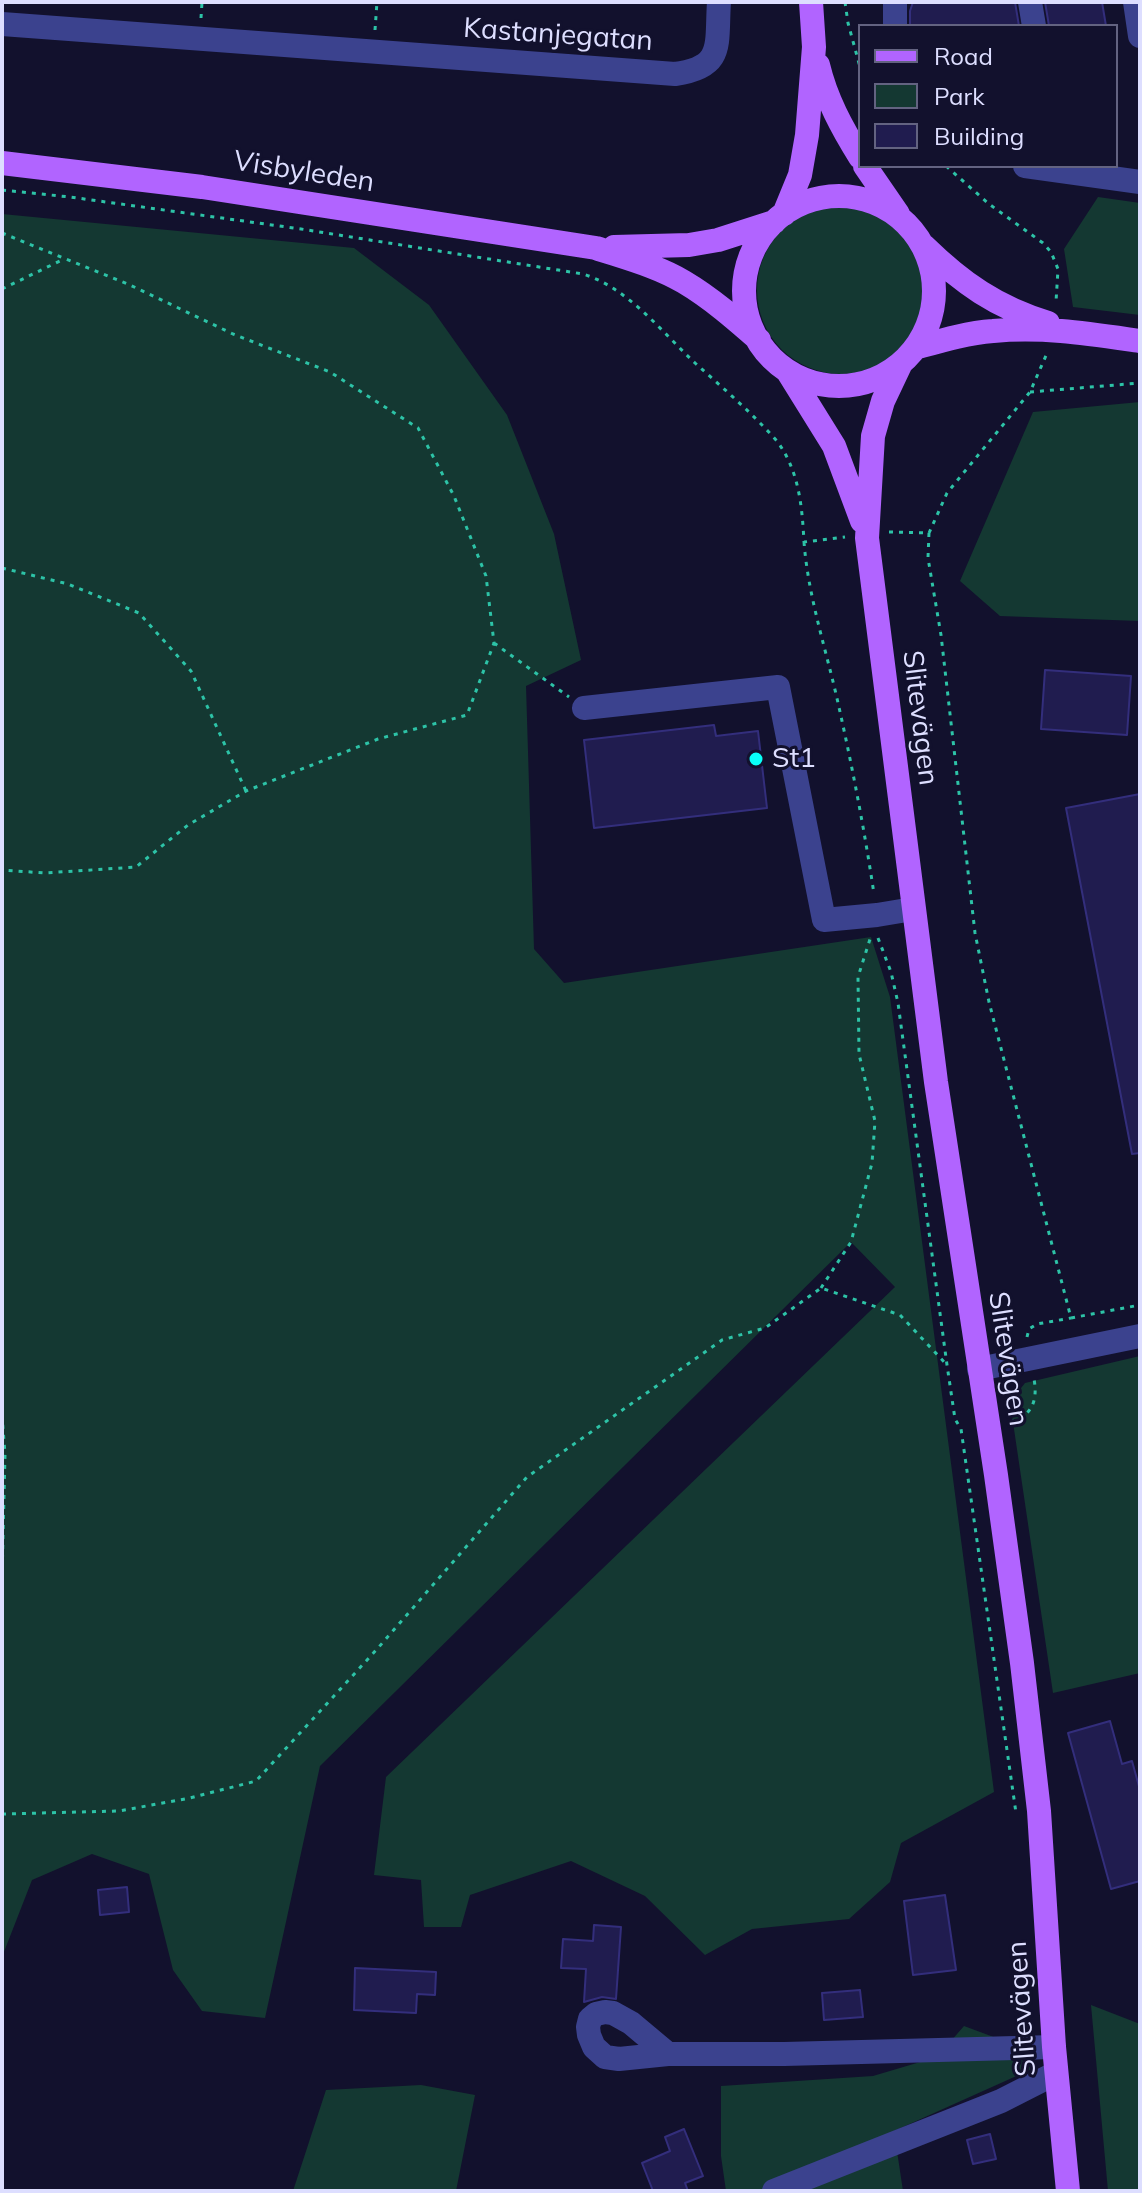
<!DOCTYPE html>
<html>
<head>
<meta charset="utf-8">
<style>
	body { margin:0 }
	#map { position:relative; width:1142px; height:2193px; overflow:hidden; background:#12112d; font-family:Mulish,sans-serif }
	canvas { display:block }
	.frame { position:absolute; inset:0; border:4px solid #dddeff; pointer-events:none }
	.legend { position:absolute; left:858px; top:24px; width:260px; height:144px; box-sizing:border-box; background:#12112d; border:2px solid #636381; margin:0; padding:10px 14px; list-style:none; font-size:24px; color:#dddeff }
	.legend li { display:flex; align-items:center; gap:16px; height:40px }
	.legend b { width:40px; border:2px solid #636381 }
</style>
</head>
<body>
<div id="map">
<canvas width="1142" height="2193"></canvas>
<div class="frame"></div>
<ul class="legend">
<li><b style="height:10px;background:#b164ff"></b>Road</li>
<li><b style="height:22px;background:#143832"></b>Park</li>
<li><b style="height:22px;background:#201c4f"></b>Building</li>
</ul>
</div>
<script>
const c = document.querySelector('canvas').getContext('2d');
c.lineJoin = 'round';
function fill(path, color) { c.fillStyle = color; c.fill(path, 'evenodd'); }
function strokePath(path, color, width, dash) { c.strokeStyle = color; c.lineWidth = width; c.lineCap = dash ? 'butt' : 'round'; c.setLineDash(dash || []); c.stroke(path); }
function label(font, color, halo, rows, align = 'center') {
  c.font = font + ' Mulish,sans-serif'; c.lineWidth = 6; c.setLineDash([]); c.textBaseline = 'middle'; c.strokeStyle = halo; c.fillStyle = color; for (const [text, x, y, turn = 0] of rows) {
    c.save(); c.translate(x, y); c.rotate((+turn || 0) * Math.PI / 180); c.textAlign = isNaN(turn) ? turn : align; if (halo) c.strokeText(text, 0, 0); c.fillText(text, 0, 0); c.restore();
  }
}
fill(new Path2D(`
	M1098 197 1140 203V315L1073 307 1064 249Z
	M757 290a84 84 0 1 1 168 0a84 84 0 1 1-168 0Z
	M2 214 354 248 429 305 507 415 554 534 581 660 526 686 534 949 564 983 871 937 890 997 994 1792 901 1843 890 1882 849 1919 752 1929 705 1955 645 1896 571 1861 470 1895 461 1927H424L421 1880 374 1875 386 1777 895 1287 851 1242 320 1766 265 2018 202 2011 173 1970 149 1874 92 1854 32 1880 2 1957Z
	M1140 402V621L1000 616 960 581 1033 412Z
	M1140 1356V1673L1053 1693 1010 1402 1025 1383Z
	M1091 2005 1140 2024V2191H1108Z
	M964 2026 999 2039 1032 2069 894 2131 903 2191H726L721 2156V2086L873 2076 937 2057Z
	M421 2085 475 2095 456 2191H293L326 2090Z`), '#143832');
const building = new Path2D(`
	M913 2H1015L1019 26H910V11Z
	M1045 2H1102L1106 26H1049Z
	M1045 670 1131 676 1127 735 1041 729Z
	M714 725 716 736 758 731 767 808 594 828 584 740Z
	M1140 794V1153L1132 1154 1066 808Z
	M1110 1721 1122 1764 1132 1761 1140 1790V1881L1111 1889 1068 1733Z
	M127 1887 129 1912 100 1915 98 1890Z
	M945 1895 956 1970 913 1975 904 1901Z
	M594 1925 621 1927 616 1999 602 1997 584 2002 586 1969 561 1968 563 1939 593 1941Z
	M355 1968 436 1972 435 1995 417 1994 416 2013 354 2010Z
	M860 1990 863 2017 824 2020 822 1993Z
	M684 2129 703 2176 685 2183 688 2191H653L642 2163 670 2151 665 2137Z
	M990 2134 996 2159 973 2164 967 2140Z`);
fill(building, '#201c4f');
strokePath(building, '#332e7c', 2);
strokePath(new Path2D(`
	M845 2 848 23 860 67
	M201 18 202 2
	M375 30 377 2
	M946 166 989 204 1043 243 1051 252 1058 269 1056 302
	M2 190 70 197 301 229 583 274C628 288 661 331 695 363 723 388 752 413 777 441 799 471 802 505 804 542L845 537
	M2 233 130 285 233 334 330 372 418 428 454 496 486 576 494 643 467 715 378 739 246 791 188 825 136 867 45 873 2 870
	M2 289 64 259
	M1030 392 1140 383
	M889 532 929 533 947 493 1030 392 1048 351
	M929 533 928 558 941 635 975 933 989 1002 1071 1318 1140 1305
	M804 542C808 594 824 643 836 694 851 760 864 827 874 894
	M2 568 68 584 139 613 191 671 246 791
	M494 643 569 697
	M878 938 891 972 898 1003 947 1365 955 1419 961 1429 1016 1813
	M821 1288 851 1242 872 1163 875 1121 859 1054 858 977 871 936
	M1027 1337 1029 1329 1037 1324 1071 1318
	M2 1415 5 1454 2 1580
	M1010 1422C1032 1416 1038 1401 1034 1379
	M2 1814 119 1811 190 1798 256 1781 378 1648 527 1477 722 1340 765 1328 821 1288 900 1315 947 1365`), '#2dc3a7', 3, [4, 6]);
strokePath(new Path2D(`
	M895 2V26
	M1030 2 1034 26
	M1135 2 1140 36
	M2 24 675 74C725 67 716 45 719 2
	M1025 166 1140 182
	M584 708 778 687 824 920 877 915 913 909
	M979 1369 1140 1336
	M668 2054 619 2059 605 2057 594 2047 589 2035 588 2027 590 2019 596 2014 605 2012 613 2013 631 2023 668 2054H784L1054 2047
	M774 2191 1001 2101 1056 2073`), '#3b428e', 24);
strokePath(new Path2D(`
	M818 65C826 99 842 128 860 157
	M2 163 202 187 596 248C626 258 657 266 684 282 711 298 735 319 759 340
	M865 166 898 214
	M744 291a95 95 0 1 1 190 0a95 95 0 1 1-190 0Z
	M784 214 800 175 807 135 814 47 811 2
	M924 246C962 283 996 307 1048 323
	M614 247 689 245 718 240 774 222
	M915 348C940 341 966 333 993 331 1043 326 1091 334 1140 341
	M901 363 883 401 873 436 867 538 936 1082 996 1475 1022 1663 1039 1811 1054 2047 1068 2191
	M788 372 834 446 862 521`), '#b164ff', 24);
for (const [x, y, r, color] of [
	[756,759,8,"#09fff8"]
]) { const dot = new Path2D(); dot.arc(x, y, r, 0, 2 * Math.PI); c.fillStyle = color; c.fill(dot); strokePath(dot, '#12112d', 3); }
label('28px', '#dddeff', '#12112d', [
	["Kastanjegatan",558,35,4],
	["Visbyleden",304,172,9],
	["Slitevägen",920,718,83],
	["Slitevägen",1008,1359,81],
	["Slitevägen",1022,2009,-94]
]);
label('28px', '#dddeff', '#12112d', [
	["St1",772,759]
], 'left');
</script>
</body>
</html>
